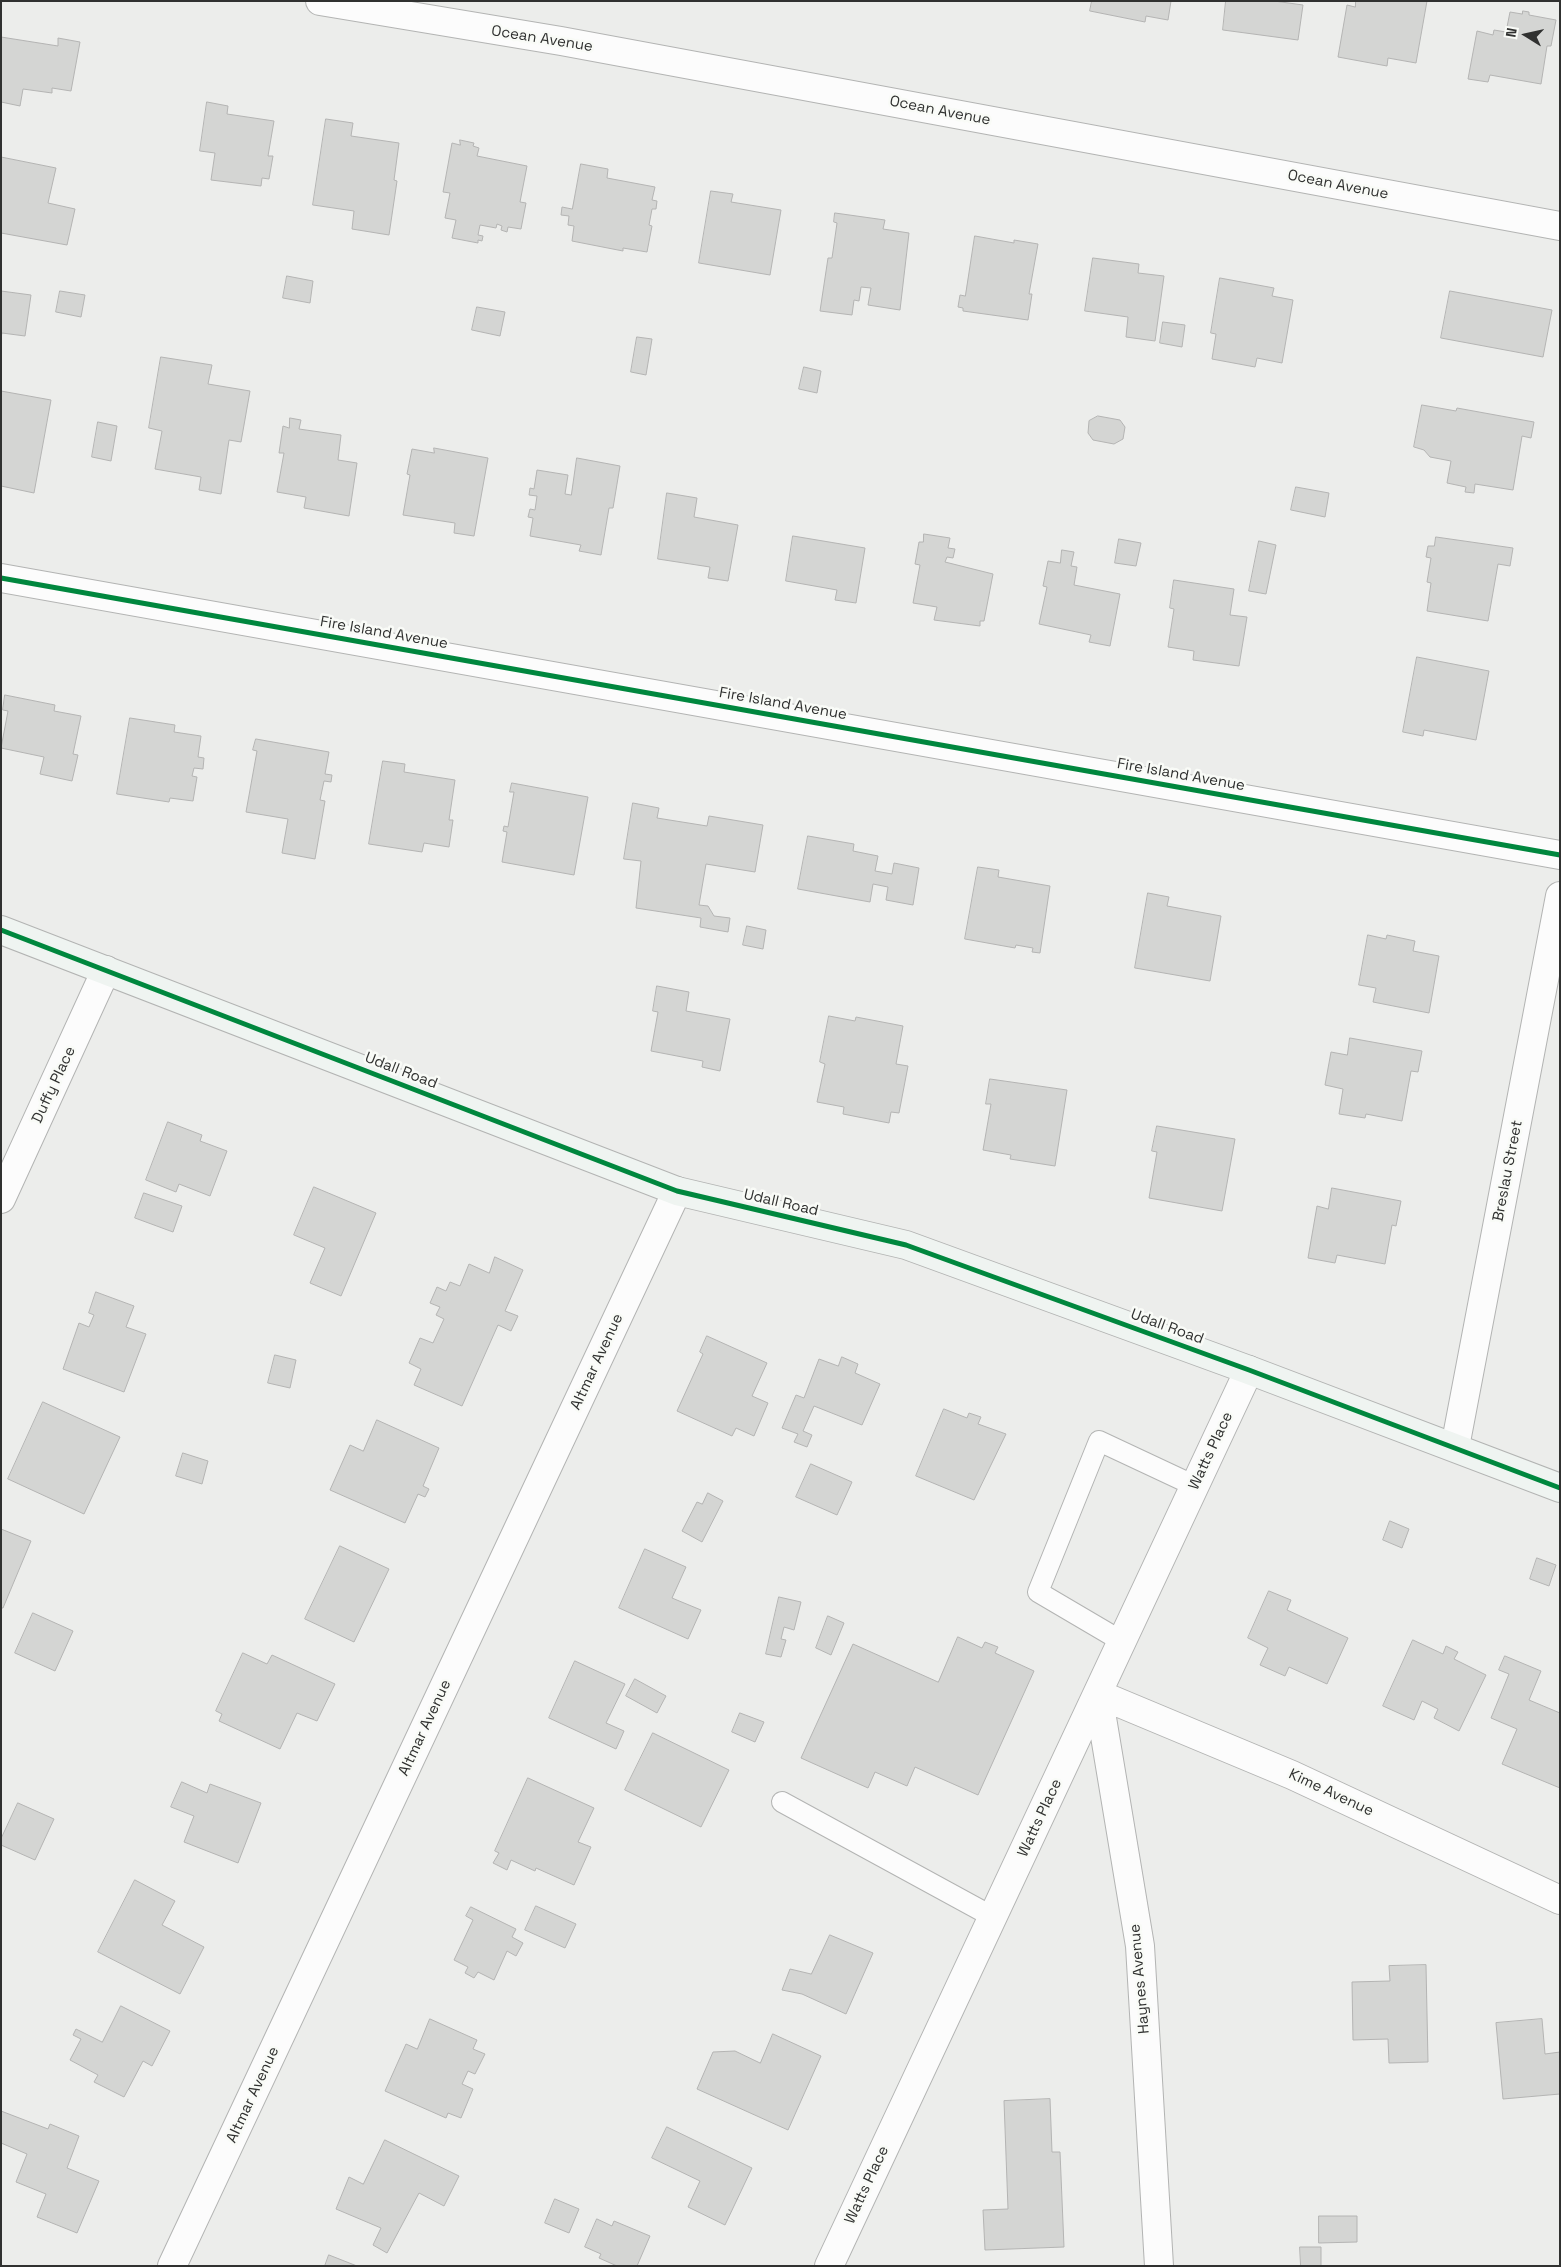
<!DOCTYPE html>
<html>
<head>
<meta charset="utf-8">
<style>
	body { margin:0 }
	#map { position:relative; width:1561px; height:2267px; overflow:hidden; background:#ecedeb; font-family:"Space Grotesk",sans-serif }
	canvas { display:block }
	.frame { position:absolute; inset:0; border:2px solid #303130; pointer-events:none }
	.north { position:absolute; left:1501px; top:10px; width:50px; height:50px; -webkit-text-stroke:4px #f9fbf7; paint-order:stroke; rotate:280deg; font-size:14px; font-weight:700; line-height:20px; text-align:center; color:#303130 }
	.north::after { content:''; display:block; margin:auto; width:18px; height:22px; background:#303130; clip-path:polygon(50% 0,100% 100%,50% 72%,0 100%) }
</style>
</head>
<body>
<div id="map">
<canvas width="1561" height="2267"></canvas>
<div class="frame"></div>
<div class="north">N</div>
</div>
<script>
const c = document.querySelector('canvas').getContext('2d');
c.lineJoin = 'round';
function fill(path, color) { c.fillStyle = color; c.fill(path, 'evenodd'); }
function strokePath(path, color, width, dash) { c.strokeStyle = color; c.lineWidth = width; c.lineCap = dash ? 'butt' : 'round'; c.setLineDash(dash || []); c.stroke(path); }
function label(font, color, halo, rows, align = 'center') {
  c.font = font + ' "Space Grotesk",sans-serif'; c.lineWidth = 5; c.setLineDash([]); c.textBaseline = 'middle'; c.strokeStyle = halo; c.fillStyle = color; for (const [text, x, y, turn = 0] of rows) {
    c.save(); c.translate(x, y); c.rotate((+turn || 0) * Math.PI / 180); c.textAlign = isNaN(turn) ? turn : align; if (halo) c.strokeText(text, 0, 0); c.fillText(text, 0, 0); c.restore();
  }
}
const building = new Path2D(`
	M1092 1H1171L1168 20 1146 16 1145 22 1090 11Z
	M1226 1H1274L1303 5 1298 40 1223 30Z
	M1356 1H1427L1416 63 1388 58 1387 66 1338 57 1347 5 1355 7Z
	M1523 11 1529 12V15L1556 20 1551 46H1547L1541 84 1490 75 1488 82 1468 79 1477 31 1493 35 1494 30 1506 32 1510 12 1522 14Z
	M1 37 58 46V38L80 42 71 91 52 88V93L23 89 20 106 1 102Z
	M207 102 228 106 227 114 274 121 268 156H273L269 179 262 178 261 186 211 180 215 153 200 151Z
	M326 119 353 123 351 136 399 143 394 180 397 181 389 235 352 229 354 211 313 205Z
	M460 140 474 143 473 146 479 148 477 156 527 166 520 202 526 203 521 229 508 227 507 232 501 230 502 226 497 224 496 228 480 225 478 235 483 236 482 241 478 240V243L452 238 456 220 445 218 450 193 443 192 452 143 460 145Z
	M1 157 56 168 48 203 75 209 67 245 1 233Z
	M581 164 608 169 607 178 655 187 652 200 657 201 656 209H652L649 225 652 226 647 252 623 248V251L572 241 574 226 568 225 569 216 561 215 562 207 572 209Z
	M711 191 733 194 731 202 781 210 770 275 699 263Z
	M835 213 885 220 883 229 909 233 900 310 868 305 871 288 861 287 859 301 854 300 852 315 820 311 828 258H832L837 223 834 222Z
	M975 236 1014 243V240L1038 244 1029 294H1032L1028 320 963 311V308L958 307 960 295 965 296Z
	M1093 258 1139 264 1138 273 1164 276 1155 341 1126 337 1128 317 1085 311Z
	M287 276 313 281 310 303 283 298Z
	M1220 278 1274 288 1272 296 1293 300 1282 363 1257 358 1255 367 1212 359 1216 334 1211 333Z
	M1 291 31 295 25 336 2 333 1 337Z
	M60 291 85 295 81 317 56 312Z
	M1450 291 1552 310 1543 357 1441 338Z
	M477 307 505 312 500 336 472 330Z
	M1163 322 1185 325 1182 347 1160 343Z
	M637 337 652 339 646 375 631 372Z
	M161 357 212 365 208 384 250 391 241 442 229 440 221 494 199 490 201 477 155 469 162 431 149 428Z
	M804 367 821 371 817 393 799 389Z
	M1 391 51 400 34 493 1 486Z
	M1422 405 1456 411 1457 408 1534 422 1531 438 1522 436 1513 490 1475 484 1474 493 1465 492 1466 487 1447 483 1451 461 1430 457 1424 450 1414 447Z
	M1098 416 1120 420 1125 427 1123 439 1114 444 1093 440 1088 433 1089 421Z
	M290 418 301 420 299 429 341 435 338 460 357 463 349 516 304 508 306 497 277 492 284 453H279L283 426 289 428Z
	M98 422 117 426 111 461 92 457Z
	M434 448 488 458 474 536 454 533 455 523 403 515 410 475 407 474 412 449 434 453Z
	M577 458 620 466 613 508H609L601 555 579 551 581 545 530 536 533 518 528 517 530 509 535 510 537 496 529 495 530 488 534 489 537 470 568 475 565 494 571 495Z
	M1296 487 1329 493 1325 517 1291 510Z
	M667 493 697 498 694 517 738 525 728 581 708 578 710 567 658 559Z
	M924 534 950 538 948 548 955 549 953 558 947 557 945 562 993 574 984 621H980V626L934 620 937 607 913 603 920 565 915 564 919 542H923Z
	M793 536 865 548 856 603 835 600 837 590 786 581Z
	M1436 537 1513 548 1510 566 1498 564 1488 621 1427 611 1431 583 1427 582 1431 558 1426 557 1428 546H1434Z
	M1119 539 1141 543 1136 566 1115 563Z
	M1259 541 1276 545 1266 594 1249 591Z
	M1062 550 1074 552 1071 566 1077 567 1074 585 1120 594 1110 646 1089 642 1091 635 1039 624 1047 587 1043 586 1048 561 1060 563Z
	M1174 580 1234 589 1230 615 1247 617 1239 666 1193 660 1194 651 1168 647 1174 609 1170 608Z
	M1417 657 1489 671 1476 740 1424 730 1423 736 1403 732Z
	M5 695 55 705 54 711 81 716 73 754 78 755 72 781 40 774 44 757 1 748 8 711 3 710Z
	M130 718 175 725 174 732 201 736 198 757 204 758 203 769 194 768 192 776 197 777 193 801 170 798 169 802 117 794Z
	M256 739 329 752 325 774 332 775 331 782 324 781 320 800 325 801 315 859 282 853 288 819 246 812 257 751 253 750Z
	M383 761 405 764 404 772 455 780 449 820H453L449 847 424 843 422 852 369 844Z
	M512 783 588 797 574 875 502 862 507 832 503 831 504 826 508 827 514 792H510Z
	M633 803 659 808 657 818 707 826 709 816 763 825 755 872 706 864 699 905 708 906 714 916 730 918 728 932 700 927 701 918 636 908 641 861 624 859Z
	M808 836 854 844 853 851 878 856 875 871 892 874 894 863 919 868 913 905 886 900 888 887 873 884 870 902 798 889Z
	M978 867 999 870 998 877 1050 886 1040 953 1032 952 1033 948 1016 945 1015 948 965 939Z
	M1148 893 1169 897 1167 906 1221 916 1210 981 1135 968Z
	M747 926 766 930 763 949 743 945Z
	M1368 935 1386 939 1387 935 1415 941 1413 951 1439 956 1429 1013 1373 1002 1376 988 1359 985Z
	M657 986 689 992 686 1011 730 1019 720 1071 702 1067 703 1061 651 1051 658 1012 653 1011Z
	M829 1016 855 1021 856 1017 903 1026 896 1064 908 1066 899 1113 891 1112 889 1123 843 1114 844 1107 817 1102 825 1064 820 1062Z
	M1350 1038 1422 1051 1418 1072 1411 1071 1402 1121 1366 1114 1365 1118 1339 1114 1343 1089 1325 1085 1331 1052 1347 1055Z
	M990 1079 1067 1090 1055 1166 1010 1159 1011 1155 983 1150 991 1104H986Z
	M168 1122 202 1135 200 1141 227 1151 210 1196 179 1184 176 1192 146 1180Z
	M1157 1126 1235 1139 1222 1211 1149 1198 1157 1152 1152 1151Z
	M314 1187 376 1213 341 1296 310 1283 325 1248 294 1235Z
	M1332 1188 1401 1201 1396 1226 1392 1225 1385 1264 1337 1255 1335 1263 1308 1258 1317 1206 1328 1209Z
	M144 1193 182 1206 173 1232 135 1218Z
	M495 1257 523 1270 505 1311 518 1316 511 1331 498 1325 462 1406 414 1385 421 1369 409 1363 420 1338 433 1343 444 1319 436 1315 440 1307 430 1303 437 1287 446 1291 450 1282 460 1286 469 1264 489 1273Z
	M96 1292 134 1306 126 1327 146 1334 124 1392 63 1369 79 1323 89 1327 94 1315 89 1313Z
	M707 1336 767 1363 752 1396 768 1403 754 1436 736 1428 732 1436 677 1411 703 1354 700 1352Z
	M275 1355 296 1360 290 1388 268 1383Z
	M842 1357 858 1364 855 1373 880 1384 862 1425 814 1406 803 1431 812 1435 807 1447 794 1442 798 1434 782 1428 796 1395 804 1398 819 1359 838 1366Z
	M43 1402 120 1437 84 1514 8 1479Z
	M944 1409 967 1418 969 1413 981 1417 978 1424 1006 1434 974 1500 916 1476Z
	M377 1420 439 1448 423 1486 429 1489 425 1497 418 1494 405 1523 330 1490 350 1445 363 1451Z
	M183 1453 208 1461 202 1484 176 1476Z
	M811 1464 852 1482 837 1515 796 1497Z
	M708 1493 723 1501 702 1542 682 1531 697 1502 702 1504Z
	M1390 1521 1409 1529 1402 1548 1383 1540Z
	M1 1529 31 1541 3 1608H1Z
	M340 1546 389 1569 354 1642 305 1619Z
	M645 1549 686 1567 672 1598 701 1610 688 1639 619 1608Z
	M1537 1558 1556 1565 1549 1586 1530 1579Z
	M1269 1591 1291 1600 1287 1610 1348 1638 1327 1684 1289 1667 1285 1676 1260 1665 1268 1648 1248 1638Z
	M779 1597 801 1602 794 1630 784 1627 781 1639 786 1640 781 1657 766 1654Z
	M33 1613 73 1631 55 1671 15 1653Z
	M828 1616 844 1623 831 1655 816 1648Z
	M958 1637 982 1648 985 1642 998 1647 995 1653 1034 1671 978 1795 915 1767 907 1786 875 1772 868 1788 801 1758 853 1644 938 1682Z
	M1413 1640 1443 1654 1446 1646 1458 1652 1454 1659 1486 1675 1459 1731 1434 1718 1438 1709 1422 1701 1414 1720 1383 1706Z
	M243 1653 267 1664 272 1655 335 1684 317 1721 297 1713 280 1749 219 1721 222 1714 216 1711Z
	M1505 1656 1541 1671 1529 1700 1560 1713V1788L1502 1764 1517 1729 1491 1718 1509 1674 1499 1670Z
	M575 1661 625 1684 606 1723 624 1731 616 1749 549 1718Z
	M635 1679 666 1696 657 1713 626 1696Z
	M740 1713 764 1722 755 1742 732 1732Z
	M653 1733 729 1770 701 1827 625 1790Z
	M528 1778 594 1808 578 1842 591 1847 574 1885 536 1868 535 1871 511 1860 507 1870 493 1863 499 1853 495 1851Z
	M182 1782 207 1793 210 1784 261 1803 238 1863 184 1842 194 1816 171 1807Z
	M18 1803 54 1819 35 1860 1 1845V1839Z
	M135 1880 175 1901 162 1925 204 1947 180 1994 98 1952Z
	M536 1906 576 1924 565 1948 525 1930Z
	M471 1907 516 1929 512 1937 523 1943 516 1956 507 1951 494 1980 478 1972 474 1978 465 1973 468 1967 454 1960 473 1920 466 1916Z
	M830 1935 873 1953 846 2014 802 1994 782 1990 790 1969 811 1974Z
	M1426 1965 1428 2062 1389 2063 1388 2039 1353 2040 1352 1982 1390 1981 1389 1966Z
	M121 2006 170 2031 152 2066 143 2061 124 2097 94 2082 98 2075 70 2060 81 2039 73 2035 76 2029 102 2042Z
	M430 2019 477 2040 473 2049 485 2054 475 2074 468 2071 462 2084 473 2089 461 2118 448 2113 446 2118 385 2091 406 2044 417 2049Z
	M1542 2019 1545 2054 1560 2052V2094L1503 2099 1496 2023Z
	M773 2034 821 2056 788 2130 697 2089 713 2052 735 2051 760 2063Z
	M1050 2099 1052 2152H1060L1064 2247 985 2250 983 2210 1008 2209 1004 2101Z
	M1 2111 48 2129 50 2124 79 2136 67 2168 99 2181 77 2233 37 2217 46 2194 16 2182 27 2154 1 2143Z
	M667 2127 752 2168 725 2225 688 2207 700 2181 652 2158Z
	M385 2140 459 2176 444 2206 419 2193 387 2253 373 2245 381 2228 336 2209 349 2177 363 2184Z
	M555 2199 579 2209 569 2233 545 2223Z
	M1319 2216H1357V2242L1319 2243Z
	M597 2219 612 2226 614 2221 650 2236 637 2266H617L599 2258 601 2254 585 2247Z
	M1300 2247H1321V2266H1301Z
	M329 2255 357 2266H325Z`);
fill(building, '#d4d5d3');
strokePath(building, '#b4b4b3', 1);
const lane = new Path2D(`
	M1123 1642 1038 1592 1099 1441 1195 1486
	M782 1802 993 1917`);
const street = new Path2D(`
	M320 1 561 41 1560 226
	M1 578 1560 855
	M1 1199 106 970
	M1455 1447 1560 896
	M1098 1694 1140 1946 1159 2266
	M1098 1694 1292 1775 1560 1900
	M172 2266 677 1191
	M829 2266 1249 1370`);
const secondary = new Path2D(`
	M1 930 677 1191 906 1245 1249 1370 1560 1488`);
strokePath(lane, '#b3b4b3', 22);
strokePath(street, '#b3b4b3', 30);
strokePath(secondary, '#b3b4b3', 30);
strokePath(lane, '#fcfcfc', 20);
strokePath(street, '#fcfcfc', 28);
strokePath(secondary, '#eff4f1', 28);
strokePath(new Path2D(`
	M1 578 1560 855
	M1 930 677 1191 906 1245 1249 1370 1560 1488`), '#00873e', 5);
label('15px', '#303130', '#f9fbf7', [
	["Ocean Avenue",542,39,9],
	["Ocean Avenue",940,111,11],
	["Ocean Avenue",1338,185,11],
	["Fire Island Avenue",384,633,10],
	["Fire Island Avenue",783,704,10],
	["Fire Island Avenue",1181,775,10],
	["Udall Road",401,1071,21],
	["Duffy Place",54,1085,-65],
	["Breslau Street",1508,1171,-79],
	["Udall Road",781,1203,13],
	["Udall Road",1167,1327,20],
	["Altmar Avenue",597,1362,-65],
	["Watts Place",1211,1451,-65],
	["Altmar Avenue",425,1728,-65],
	["Kime Avenue",1331,1793,25],
	["Watts Place",1040,1818,-65],
	["Haynes Avenue",1140,1979,-95],
	["Altmar Avenue",253,2095,-65],
	["Watts Place",867,2185,-65]
]);
</script>
</body>
</html>
